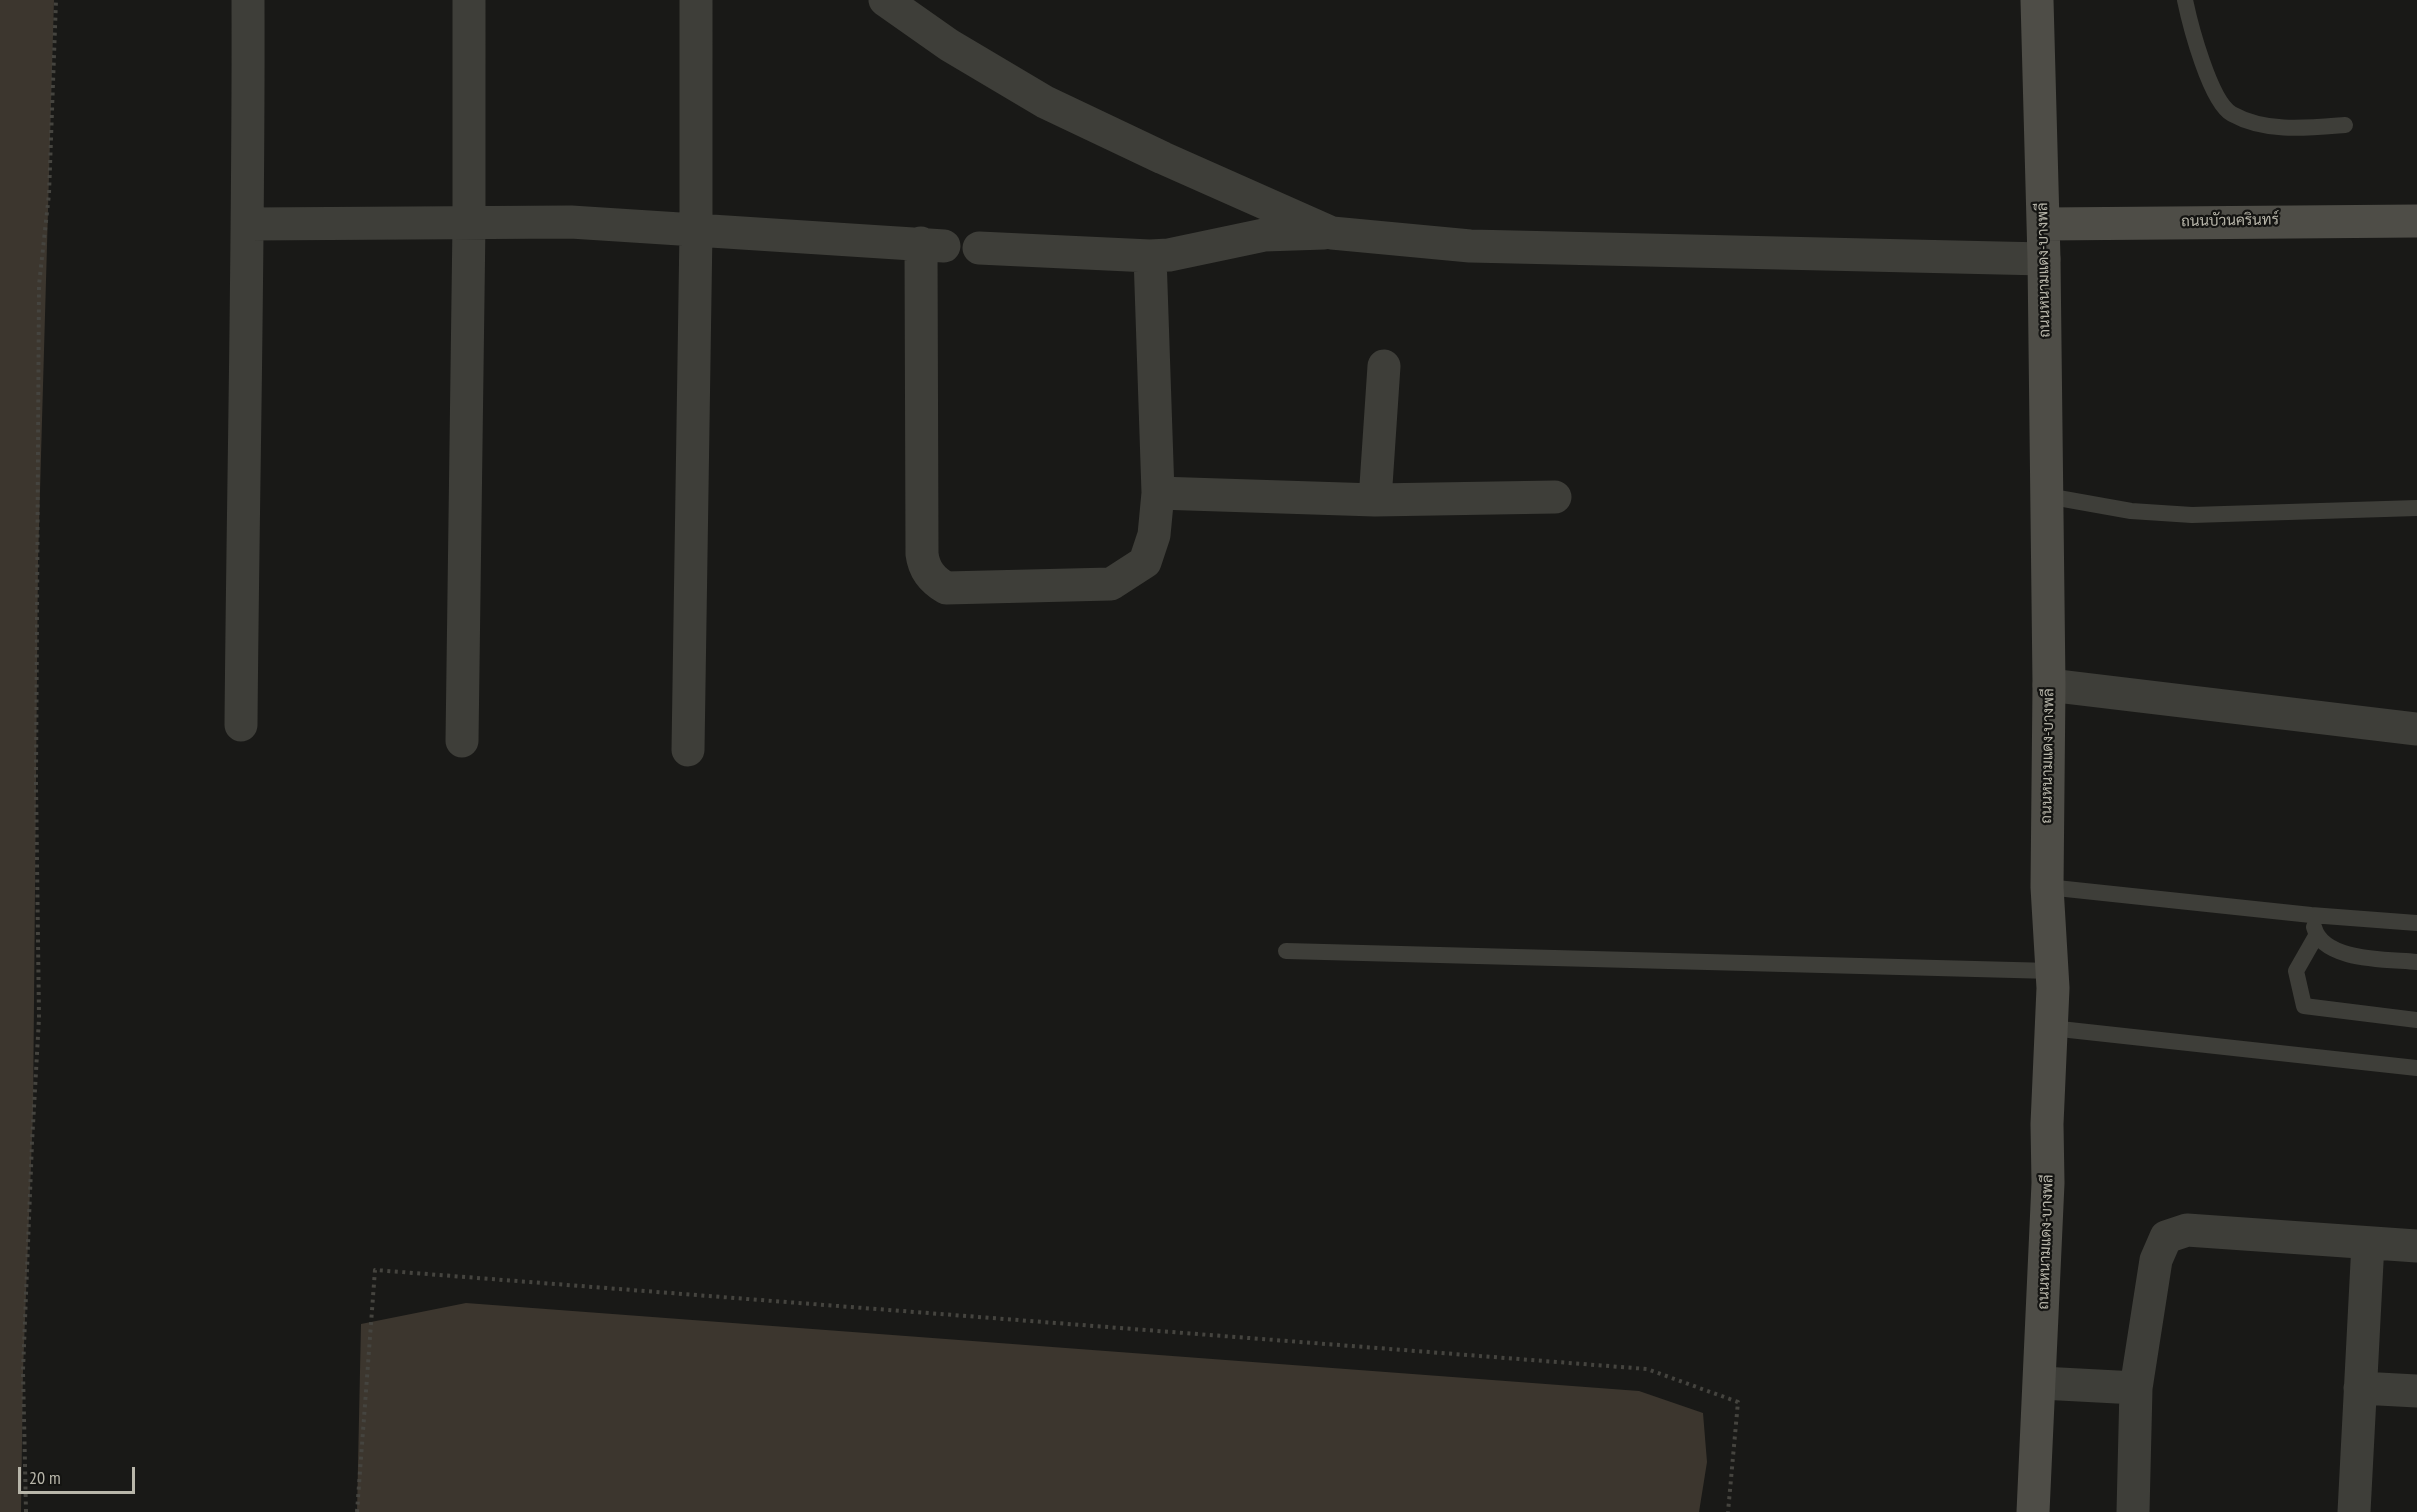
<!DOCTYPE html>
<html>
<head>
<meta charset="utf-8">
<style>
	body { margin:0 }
	#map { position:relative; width:2417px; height:1512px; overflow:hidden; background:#191917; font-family:"PT Sans Narrow",sans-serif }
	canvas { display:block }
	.scale { position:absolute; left:18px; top:1467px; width:117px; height:27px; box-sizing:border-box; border:3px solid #b8b6aa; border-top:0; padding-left:8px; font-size:18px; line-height:21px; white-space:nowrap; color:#b8b6aa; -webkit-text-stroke:4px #141412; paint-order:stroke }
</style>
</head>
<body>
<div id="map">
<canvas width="2417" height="1512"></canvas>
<div class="scale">20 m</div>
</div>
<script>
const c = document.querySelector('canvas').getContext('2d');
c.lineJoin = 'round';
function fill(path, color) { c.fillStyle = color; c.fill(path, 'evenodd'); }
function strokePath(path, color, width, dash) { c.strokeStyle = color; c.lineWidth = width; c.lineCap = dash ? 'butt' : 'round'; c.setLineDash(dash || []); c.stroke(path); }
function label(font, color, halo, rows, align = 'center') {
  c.font = font + ' "PT Sans Narrow",Sarabun,sans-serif'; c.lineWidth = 4.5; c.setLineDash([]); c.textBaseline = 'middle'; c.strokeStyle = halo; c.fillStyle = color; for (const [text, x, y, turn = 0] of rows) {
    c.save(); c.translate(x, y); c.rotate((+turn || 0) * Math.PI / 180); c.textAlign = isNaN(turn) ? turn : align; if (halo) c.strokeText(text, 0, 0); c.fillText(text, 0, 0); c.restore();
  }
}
fill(new Path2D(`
	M0 0H54L38 561 33 1112 23 1371 21 1512H0Z
	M466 1303 1639 1391 1703 1413 1707 1462 1699 1512H357L361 1324Z`), '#3c362e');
strokePath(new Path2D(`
	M26 1512 23 1371 32 1143 39 1018 36 783 39 285 49 194 56 0
	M357 1512 375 1270 1647 1369 1738 1402 1728 1512`), '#45443f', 4, [3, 4.5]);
strokePath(new Path2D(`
	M2185 0C2190 24 2210 102 2232 114 2266 133 2308 128 2345 125
	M2047 496 2131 511 2192 515 2417 508
	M2047 887 2311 915 2417 923
	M2314 927C2323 962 2388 959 2417 962
	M2316 936 2296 971 2304 1006 2417 1020
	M1286 951 2052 971
	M2051 1028 2417 1068`), '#3e3e39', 16);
strokePath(new Path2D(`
	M885 0 949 45 1045 102 1163 158 1332 233 1470 246 2044 259
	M249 224 571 222 944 246
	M921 243 922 554C924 570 932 580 946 588L1111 584 1145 562 1154 535 1158 493 1150 256
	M979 248 1150 256 1169 255 1264 235 1324 233
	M1158 493 1375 500 1555 497
	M1375 500 1384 366
	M2049 685 2417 729
	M241 725C243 484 249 242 248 0
	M462 741 469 223V0
	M688 750 696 230V0
	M2041 1383 2136 1388 2156 1260 2166 1237 2187 1230 2417 1246
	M2360 1388 2417 1391
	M2133 1512 2136 1388
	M2354 1512 2368 1243`), '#3e3e39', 33);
strokePath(new Path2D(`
	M2044 224 2417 221
	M2033 1512 2048 1183 2047 1124 2053 988 2047 887 2049 685 2044 259 2037 0`), '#4e4d47', 33);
label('15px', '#b8b6aa', '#141412', [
	["ถนนบัวนครินทร์",2230,221,-1],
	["ถนนหนามแดง-บางพลี",2044,270,-91],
	["ถนนหนามแดง-บางพลี",2048,756,-89],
	["ถนนหนามแดง-บางพลี",2046,1242,-88]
]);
</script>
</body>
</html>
